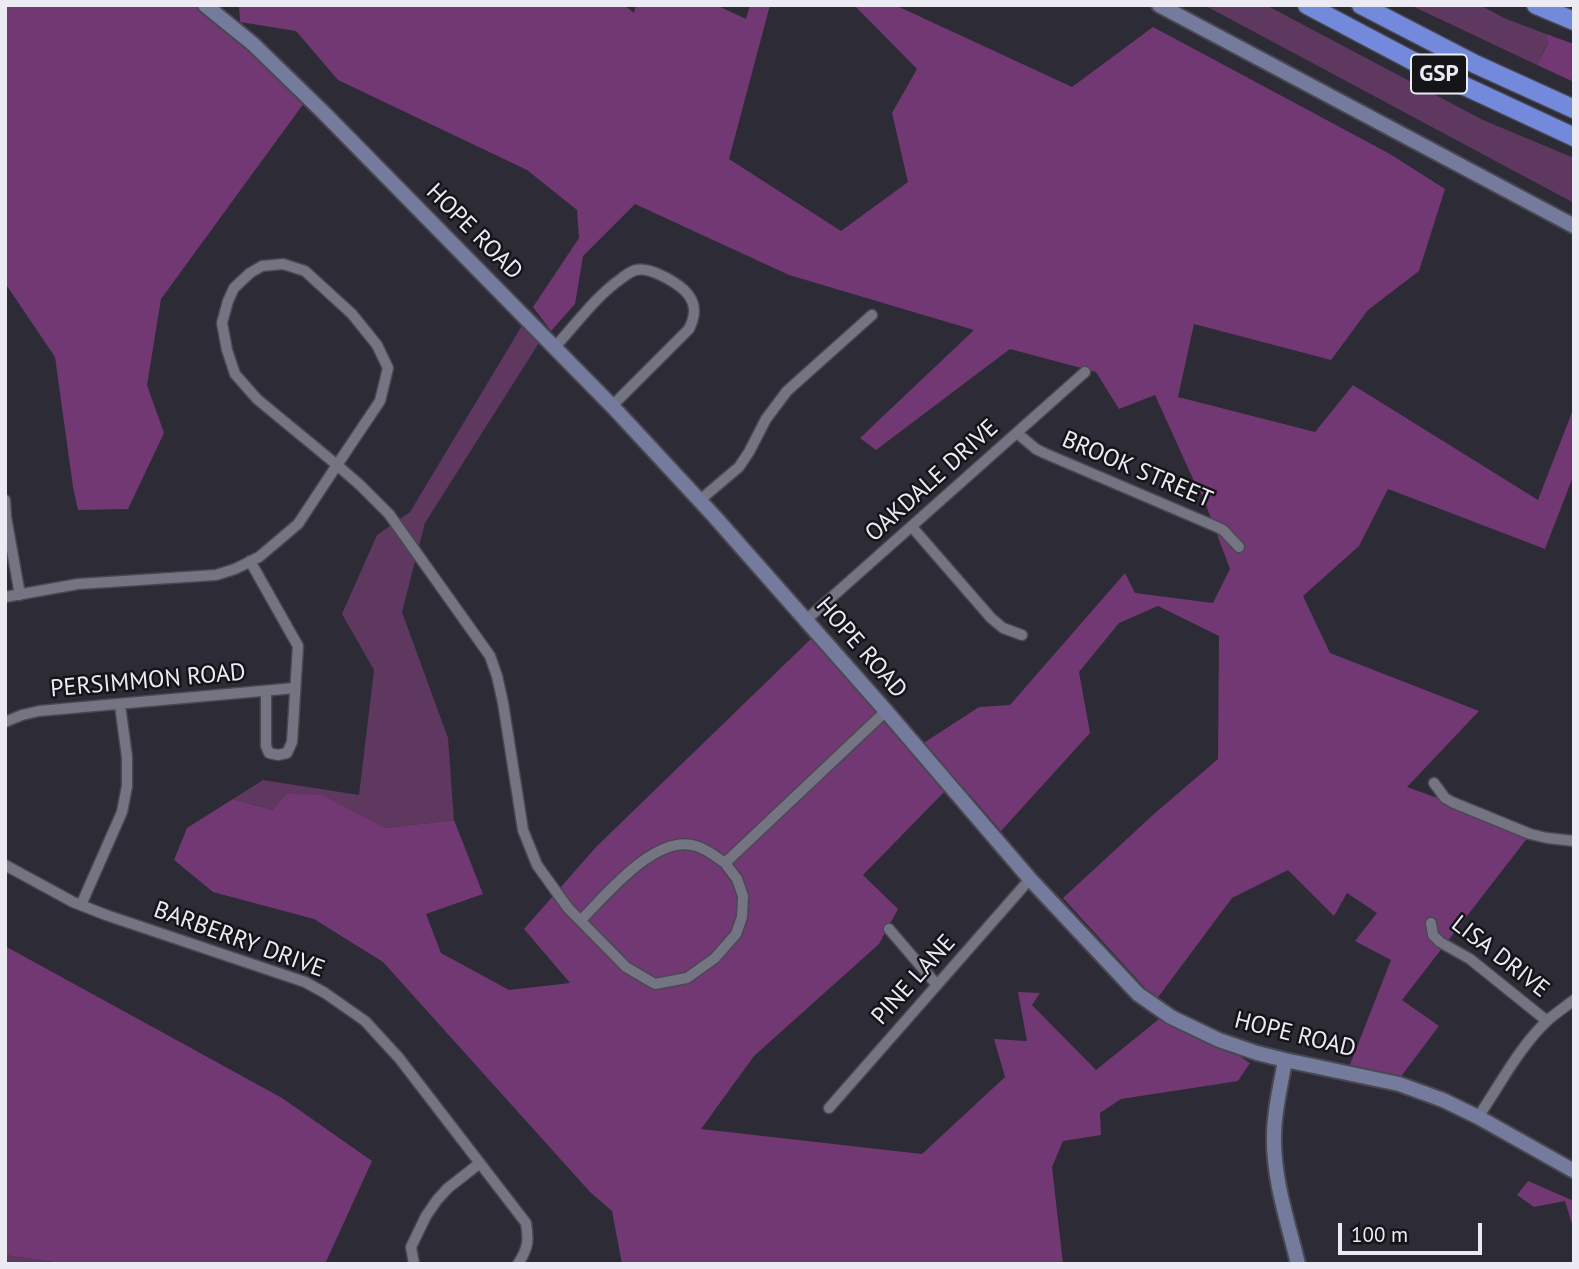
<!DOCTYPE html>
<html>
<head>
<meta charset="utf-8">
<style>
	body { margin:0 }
	#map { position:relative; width:1579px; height:1269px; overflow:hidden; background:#2c2b36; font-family:"PT Sans",sans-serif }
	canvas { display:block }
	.frame { position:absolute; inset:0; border:7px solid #ecebf3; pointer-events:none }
	.scale { position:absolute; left:1338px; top:1223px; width:144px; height:32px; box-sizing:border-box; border:4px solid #ecebf3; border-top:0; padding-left:9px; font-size:21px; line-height:24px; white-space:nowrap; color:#ecebf3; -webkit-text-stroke:5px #151419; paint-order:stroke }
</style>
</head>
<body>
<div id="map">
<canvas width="1579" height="1269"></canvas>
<div class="frame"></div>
<div class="scale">100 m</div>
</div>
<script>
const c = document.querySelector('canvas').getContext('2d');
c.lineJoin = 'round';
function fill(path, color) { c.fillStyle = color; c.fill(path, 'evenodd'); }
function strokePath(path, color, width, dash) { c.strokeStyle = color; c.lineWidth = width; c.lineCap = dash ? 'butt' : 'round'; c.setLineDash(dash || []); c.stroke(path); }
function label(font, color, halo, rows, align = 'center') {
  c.font = font + ' "PT Sans",sans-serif'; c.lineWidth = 5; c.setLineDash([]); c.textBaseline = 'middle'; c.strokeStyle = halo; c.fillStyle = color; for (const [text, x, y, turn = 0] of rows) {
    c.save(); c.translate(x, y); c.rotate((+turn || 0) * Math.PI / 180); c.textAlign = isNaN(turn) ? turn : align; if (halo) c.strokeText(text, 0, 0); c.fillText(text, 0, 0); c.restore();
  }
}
fill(new Path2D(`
	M1204 5H1266L1483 120 1574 158V203Z
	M1410 5H1480L1504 18 1546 34 1548 42 1537 65Z
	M526 319 542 338 425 523 402 612 448 738 454 820 386 828 323 795 274 810 233 799 263 780 359 795 374 670 342 614 377 535 410 512Z
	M5 1255 66 1264H5Z`), '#5f385f');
fill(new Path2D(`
	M5 5H198L304 103 161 299 147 385 164 433 128 509 78 510 73 487 55 357 5 283Z
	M239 5H624L634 13 636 5H716L746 19 750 5H770L729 159 841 231 908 182 892 113 917 69 854 5H895L1072 87 1153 27 1390 154 1445 189 1419 271 1368 310 1331 360 1194 324 1178 397 1315 432 1353 385 1538 500 1574 407V474L1545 549 1388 489 1359 546 1303 596 1330 653 1479 711 1407 787 1532 832 1402 1000 1439 1026 1396 1083 1347 1072 1391 960 1355 941 1377 913 1347 893 1334 916 1288 870 1232 898 1156 1000 1063 898 1154 814 1218 759 1219 636 1158 606 1119 623 1079 672 1090 733 1001 831 970 795 949 787 863 875 898 909 879 944 754 1056 701 1129 922 1154 1005 1077 994 1039 1027 1041 1018 992 1040 993 1032 1005 1096 1070 1169 1011 1250 1063 1238 1081 1121 1099 1100 1113 1101 1135 1063 1141 1052 1167 1063 1264H622L612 1211 590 1192 383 962 314 919 213 892 174 860 187 828 233 799 273 810 287 794 323 795 386 828 454 820 483 894 426 914 441 953 509 990 570 983 524 929 596 847 817 633 916 748 979 707 1010 705 1125 573 1135 593 1213 603 1230 569 1203 497 1193 479 1155 395 1119 409 1096 372 1010 349 876 450 860 438 974 330 789 275 635 204 583 256 575 304 551 331 533 307 579 238 577 210 527 170 338 80 296 31 240 22Z
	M1546 34 1574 44V82L1537 65 1548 43Z
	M5 946 282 1098 372 1161 325 1264H66L5 1255Z
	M1528 1181 1574 1201V1231L1565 1201 1534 1207 1517 1195Z`), '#723873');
const street = new Path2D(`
	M555 347C577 323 595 297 622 278 626 275 631 271 636 270 650 267 674 281 684 290 697 302 696 315 689 329L612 406
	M1017 433 1036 449 1044 453 1217 527 1223 530 1239 547
	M5 500 6 517 20 595
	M700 500 739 467 749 452 766 419 787 391 872 315
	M912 527 991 618 1003 628 1022 635
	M250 561 298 646 292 742 287 753 278 755 269 753 266 746V691
	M5 597 78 584 216 575 235 569 259 557 298 524 337 465 380 401 388 368 377 345 352 314 305 271 283 264 262 266 250 273 234 288 228 301 222 323 227 350 235 374 257 399 337 465 360 485 389 514 490 656 497 676 503 703 523 830 537 865 568 908 626 967 655 984 687 978 715 958 736 934 742 917 743 896 737 879 725 863 886 711
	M806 620 1085 372
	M5 722 22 715 39 711 295 688
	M1434 783 1445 798 1452 802 1530 834 1547 838 1574 841
	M5 865 73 902 106 915 305 982 325 993 365 1021 399 1058 526 1223C529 1242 528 1248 518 1264
	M81 905 122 812 127 786V757L120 705
	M581 920C606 895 656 833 696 846 707 849 716 857 725 863
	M1431 923 1433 935 1440 942 1470 959 1547 1021
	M889 929 937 985
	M829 1108 1030 879
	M1478 1117C1500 1085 1519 1047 1548 1020 1556 1013 1565 1007 1574 1000
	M414 1264 411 1247 426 1216 437 1200 448 1188 480 1163`);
const secondary = new Path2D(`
	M205 5 253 44 324 113 612 406 714 516 886 711 1030 879 1138 994 1171 1017 1219 1040 1257 1053 1285 1060 1399 1084 1443 1100 1478 1117 1574 1171
	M1159 5 1574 226
	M1285 1060C1281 1085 1274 1110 1274 1136 1273 1179 1288 1222 1298 1264`);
const highway = new Path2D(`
	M1307 5 1428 69 1574 137
	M1361 5 1475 64 1574 109
	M1536 5 1574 21`);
strokePath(street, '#494851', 13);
strokePath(secondary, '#494851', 18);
strokePath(highway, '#494851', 21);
strokePath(street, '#757482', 10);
strokePath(secondary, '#747b9d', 14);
strokePath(highway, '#738adc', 18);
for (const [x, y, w] of [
	[1439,74,56]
]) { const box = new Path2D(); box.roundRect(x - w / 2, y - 19.5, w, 39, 5); c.fillStyle = '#151419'; c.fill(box); strokePath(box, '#ecebf3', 2); }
label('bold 23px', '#ecebf3', null, [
	["GSP",1439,74]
]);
label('24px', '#ecebf3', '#151419', [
	["HOPE ROAD",474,232,45],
	["BROOK STREET",1137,470,23],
	["OAKDALE DRIVE",932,481,-42],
	["HOPE ROAD",861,648,49],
	["PERSIMMON ROAD",148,681,-5],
	["BARBERRY DRIVE",239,940,20],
	["LISA DRIVE",1500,957,38],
	["PINE LANE",914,980,-48],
	["HOPE ROAD",1295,1035,14]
]);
</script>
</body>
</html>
